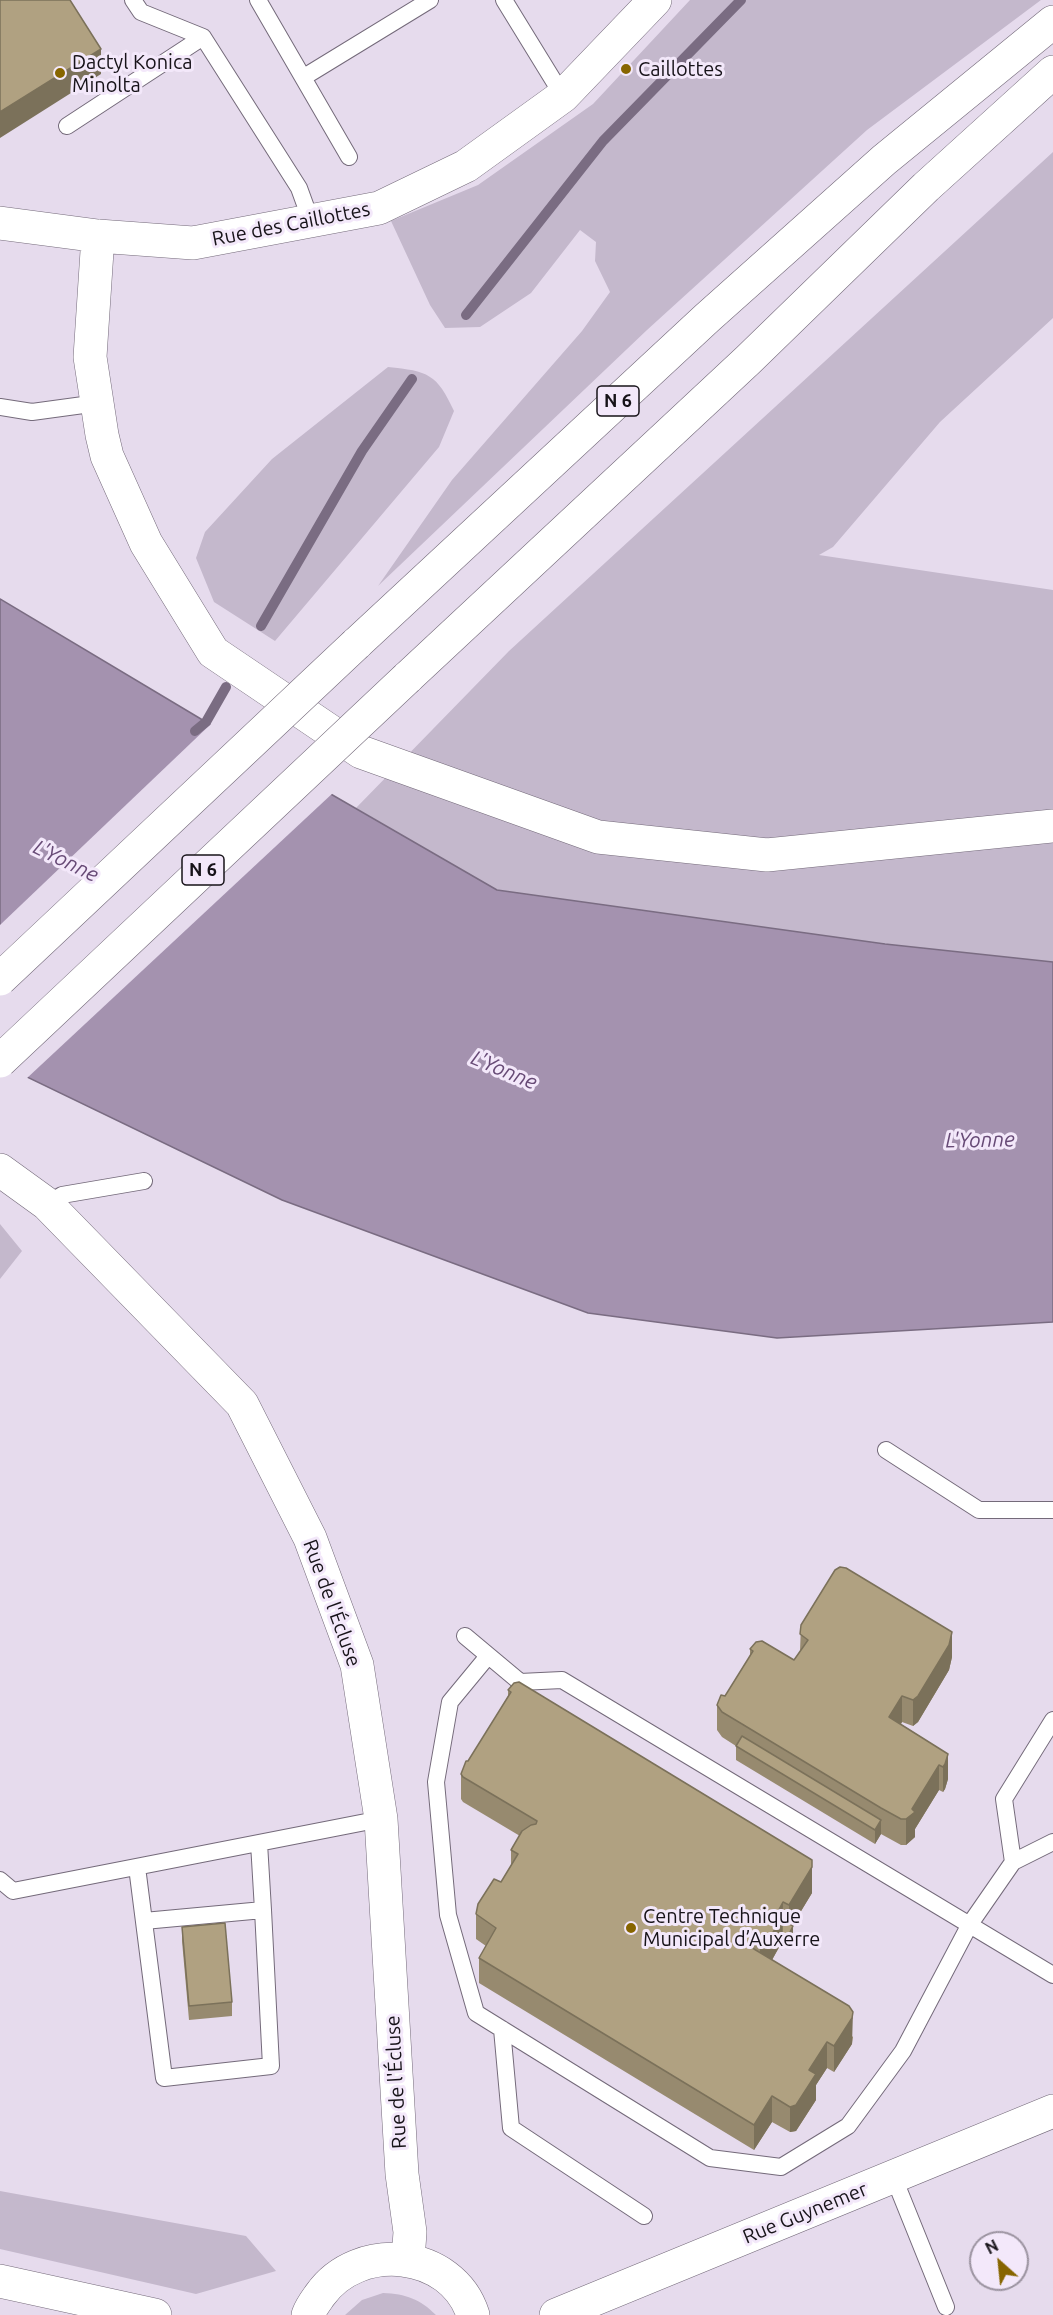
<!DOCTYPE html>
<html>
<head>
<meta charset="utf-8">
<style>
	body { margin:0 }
	#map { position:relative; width:1053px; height:2315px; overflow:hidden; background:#e6dbed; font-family:Ubuntu,sans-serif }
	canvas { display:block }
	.north { position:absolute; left:969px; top:2231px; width:60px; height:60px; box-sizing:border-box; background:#f3e8fa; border:2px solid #9b93a0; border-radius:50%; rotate:333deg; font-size:16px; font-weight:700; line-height:24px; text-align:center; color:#171319 }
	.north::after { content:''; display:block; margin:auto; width:21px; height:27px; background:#876500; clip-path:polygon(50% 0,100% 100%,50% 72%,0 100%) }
</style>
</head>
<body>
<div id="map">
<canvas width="1053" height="2315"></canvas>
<div class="north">N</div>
</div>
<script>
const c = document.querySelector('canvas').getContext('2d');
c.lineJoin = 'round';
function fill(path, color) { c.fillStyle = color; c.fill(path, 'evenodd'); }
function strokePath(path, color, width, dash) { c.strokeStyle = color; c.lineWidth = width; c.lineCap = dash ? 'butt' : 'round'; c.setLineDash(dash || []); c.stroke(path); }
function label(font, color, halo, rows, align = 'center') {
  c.font = font + ' Ubuntu,sans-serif'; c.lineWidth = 6; c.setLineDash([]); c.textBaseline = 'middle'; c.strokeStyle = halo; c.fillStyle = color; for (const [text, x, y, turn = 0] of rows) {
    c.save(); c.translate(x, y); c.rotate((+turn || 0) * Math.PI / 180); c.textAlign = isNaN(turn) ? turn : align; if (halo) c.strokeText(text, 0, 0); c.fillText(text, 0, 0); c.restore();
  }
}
fill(new Path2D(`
	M690 0H1041L867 130 647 330 378 586 452 480 582 331 610 292 595 261 596 242 580 230 531 293 480 327 445 328 430 305 391 221 478 185 593 104Z
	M1053 152V318L940 422 833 547 819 555 1053 590V962L885 944 497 890 356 808 509 651Z
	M388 367C428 371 437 374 454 411L439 447 275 641 214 602 196 558 205 532 272 459Z
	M0 1224 22 1251 0 1279Z
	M0 2191 246 2236 276 2271 196 2294 0 2249Z
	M383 2293C406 2294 420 2299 436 2315H345L362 2300Z`), '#c4b8cc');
const water = new Path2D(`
	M0 599 206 722 497 890 885 944 1053 962V1322L777 1338 588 1313 282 1200 0 1064Z`);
fill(water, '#a492af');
strokePath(water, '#7a6c82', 1.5);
fill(new Path2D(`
	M213 722 334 792 26 1079 0 1067V925Z`), '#e6dbed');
strokePath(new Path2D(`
	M466 315 603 141 741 0
	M261 626 362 451 412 379
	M195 731 206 722 226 687`), '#7a6c82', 10);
const lane = new Path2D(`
	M133 0 141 12 203 37 299 188 311 221
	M258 0 349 157
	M504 0 563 96
	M304 77 430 0
	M67 126 203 37
	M0 407 32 412 98 403
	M47 1204 62 1195 144 1181
	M886 1450 979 1510H1053
	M465 1636 520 1682 562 1680 1053 1975
	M488 1656 450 1702 436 1782 448 1915 476 2013 710 2158 781 2167 848 2126 903 2051 970 1924 1013 1862 1004 1799 1053 1720
	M259 1843 263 1910
	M1013 1862 1053 1842
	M137 1867 164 2078 271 2066 263 1910 144 1921
	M0 1880 13 1891 381 1819
	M502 2029 511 2128 644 2216
	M894 2178 946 2307`);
const street = new Path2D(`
	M0 223 98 236 193 243 379 208 466 166 563 96 655 0
	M98 236 90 357 102 435 107 456 146 543 213 652 361 752 598 837 767 855 1053 826
	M556 2315 1053 2111`);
const secondary = new Path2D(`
	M0 1170 47 1204 242 1404 310 1538 357 1665 381 1819 402 2174 410 2232 408 2260
	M308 2315C311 2307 315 2302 320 2295 358 2241 452 2249 473 2315`);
const primary = new Path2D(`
	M356 644 707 318 884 160 1053 22
	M407 678 748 360 926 187 1053 72
	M0 2281 155 2315`);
strokePath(lane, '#746a7a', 18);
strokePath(street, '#746a7a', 34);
strokePath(secondary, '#746a7a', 34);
strokePath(primary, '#746a7a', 34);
strokePath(lane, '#fff', 16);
strokePath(street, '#fff', 33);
strokePath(secondary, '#fff', 33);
strokePath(primary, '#fff', 33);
const primaryBridge = new Path2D(`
	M0 979 356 644
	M0 1061 407 678`);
strokePath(primaryBridge, '#746a7a', 34, []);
strokePath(primaryBridge, '#fff', 33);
fill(new Path2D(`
	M801 1625 952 1657 949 1670 918 1722 913 1726 902 1722 901 1724 948 1754V1779L945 1789 943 1792 939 1790 915 1829V1837L906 1845H901L881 1834 875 1844 736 1760V1746L722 1737 717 1730V1705L725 1696 750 1656V1649L794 1660 800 1651Z
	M508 1690 812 1893 792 1926 793 1933 787 1945 782 1942 772 1960 853 2037 852 2044 834 2072 827 2068 816 2085V2100L796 2131 790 2132 772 2122 754 2150 479 1983V1958L486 1946 476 1939V1914L501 1882 511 1866V1850L520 1836 463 1802 461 1799V1774L508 1696Z
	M182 1927 232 2002V2016L189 2020 182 1941Z`), '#978a6f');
fill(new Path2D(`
	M101 49V74L0 138V112Z
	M952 1632V1657L949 1670 918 1722 913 1726V1700Z
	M902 1696V1722L889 1742V1717Z
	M948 1754V1779L945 1789 943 1792V1767Z
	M939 1765V1790L915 1829V1837L906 1845V1819L912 1809Z
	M881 1820V1834L875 1844V1830Z
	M812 1867V1893L789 1931V1905Z
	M783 1902 782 1942 768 1967 760 1970V1944Z
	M793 1926V1933L787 1945V1938Z
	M753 1940V1965L749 1946Z
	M853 2012 852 2044 834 2072V2046Z
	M827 2042V2068L816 2085V2100L796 2131 790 2132V2107L809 2070Z
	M772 2096V2122L754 2150V2125Z`), '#7b715a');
const building = new Path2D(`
	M0 0H70L101 49 0 112Z
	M840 1567 846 1568 952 1632 949 1645 918 1696 913 1700 902 1696 889 1717 948 1754 945 1764 943 1767 939 1765 912 1809 915 1812 906 1819H901L881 1808 742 1724 722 1712 717 1705 721 1695 725 1696 753 1651 750 1649 756 1642 762 1641 794 1660 808 1640 800 1634 801 1625 835 1570Z
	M519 1682 812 1860V1867L789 1905 783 1902 777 1913 782 1917 768 1941 760 1944 753 1940 749 1946 849 2006 853 2012 852 2018 834 2046 827 2042 809 2070 816 2074 796 2105 790 2107 772 2096 754 2125 479 1958 496 1928 476 1914 478 1904 494 1879 501 1882 518 1854 511 1850 522 1831 531 1825 536 1824 537 1821 463 1777 461 1774 466 1761H468L511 1692 508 1690 514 1683Z
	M742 1736 881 1820 875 1830 736 1746Z
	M783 1920 793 1926 787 1938 782 1935V1922Z
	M225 1923 232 2002 189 2006 182 1927Z`);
fill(building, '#b0a181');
strokePath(building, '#7b715a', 1.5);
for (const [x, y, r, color] of [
	[626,69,6,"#876500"],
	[60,73,6,"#876500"],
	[631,1928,6,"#876500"]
]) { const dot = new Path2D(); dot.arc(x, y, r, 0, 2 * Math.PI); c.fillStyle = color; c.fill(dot); strokePath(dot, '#f3e8fa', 2); }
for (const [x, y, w] of [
	[618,401,42],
	[203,870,42]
]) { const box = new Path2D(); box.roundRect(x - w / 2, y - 15, w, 30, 4.5); c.fillStyle = '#f3e8fa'; c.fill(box); strokePath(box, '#171319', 1.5); }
label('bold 18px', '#171319', null, [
	["N 6",618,401],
	["N 6",203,870]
]);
label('20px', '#171319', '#f3e8fa', [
	["Dactyl Konica",72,62],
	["Minolta",72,85],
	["Caillottes",638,69],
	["Centre Technique",643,1916],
	["Municipal d’Auxerre",643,1939]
], 'left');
label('20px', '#171319', '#f3e8fa', [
	["Rue des Caillottes",291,224,-11],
	["Rue de l'Écluse",332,1603,70],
	["Rue de l'Écluse",396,2082,-93],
	["Rue Guynemer",805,2213,-22]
]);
label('italic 21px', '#674a76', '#f3e8fa', [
	["L'Yonne",66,861,26],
	["L'Yonne",504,1070,23],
	["L'Yonne",980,1140,-1]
]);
</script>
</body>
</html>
